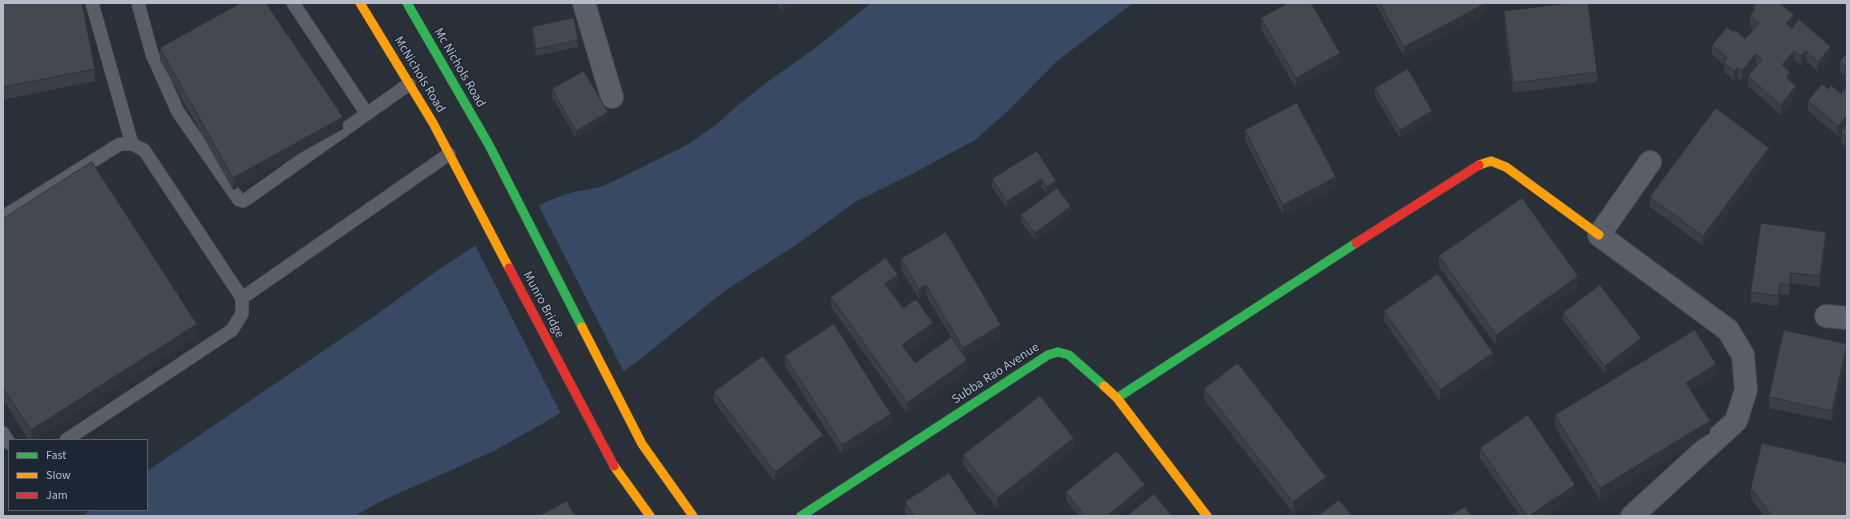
<!DOCTYPE html>
<html>
<head>
<meta charset="utf-8">
<style>
	body { margin:0 }
	#map { position:relative; width:1850px; height:519px; overflow:hidden; background:#2a3038; font-family:"Source Sans 3",sans-serif }
	canvas { display:block }
	.frame { position:absolute; inset:0; border:4px solid #b4bcc9; pointer-events:none }
	.legend { position:absolute; left:8px; top:439px; width:140px; height:72px; box-sizing:border-box; background:#1d2633; border:1px solid #59626f; margin:0; padding:5px 7px; list-style:none; font-size:12px; color:#b4bcc9 }
	.legend li { display:flex; align-items:center; gap:8px; height:20px }
	.legend b { width:20px; border:1px solid #59626f }
</style>
</head>
<body>
<div id="map">
<canvas width="1850" height="519"></canvas>
<div class="frame"></div>
<ul class="legend">
<li><b style="height:5px;background:#30b455"></b>Fast</li>
<li><b style="height:5px;background:#ff9f0a"></b>Slow</li>
<li><b style="height:5px;background:#e5322d"></b>Jam</li>
</ul>
</div>
<script>
const c = document.querySelector('canvas').getContext('2d');
c.lineJoin = 'round';
function fill(path, color) { c.fillStyle = color; c.fill(path, 'evenodd'); }
function strokePath(path, color, width, dash) { c.strokeStyle = color; c.lineWidth = width; c.lineCap = dash ? 'butt' : 'round'; c.setLineDash(dash || []); c.stroke(path); }
function label(font, color, halo, rows, align = 'center') {
  c.font = font + ' "Source Sans 3",sans-serif'; c.lineWidth = 3; c.setLineDash([]); c.textBaseline = 'middle'; c.strokeStyle = halo; c.fillStyle = color; for (const [text, x, y, turn = 0] of rows) {
    c.save(); c.translate(x, y); c.rotate((+turn || 0) * Math.PI / 180); c.textAlign = isNaN(turn) ? turn : align; if (halo) c.strokeText(text, 0, 0); c.fillText(text, 0, 0); c.restore();
  }
}
fill(new Path2D(`
	M871 3H1133L1056 62 1010 109 975 140 912 174 855 202 796 245 726 290 634 364 554 417 494 451 379 502 355 516H82L91 510H147V471L376 315 438 270 527 212 550 200 573 192 597 188 608 184 687 145 717 124 738 105 770 80 814 49Z`), '#384963');
fill(new Path2D(`
	M538 204 624 372 561 414 474 243Z`), '#2a3038');
const lane = new Path2D(`
	M92 3 132 144
	M138 3 152 54 178 112 239 200 243 201 248 198 409 84
	M293 3 367 114
	M3 217 120 144H132L144 150 242 298V314L232 330 66 440
	M242 298 449 154
	M3 433 9 443`);
const street = new Path2D(`
	M584 3 612 97
	M1826 316 1847 318
	M1632 516 1736 421 1746 390 1743 355 1728 330 1599 235 1650 162`);
const fast = new Path2D(`
	M407 3 489 145 582 327
	M1117 398 1356 243
	M801 516 1048 355 1058 352 1069 355 1104 386`);
const slow = new Path2D(`
	M360 3 433 123 509 268
	M1479 165 1491 161 1506 167 1599 235
	M582 327 642 444 693 516
	M1104 386 1117 398 1207 516
	M614 466 650 516`);
const jam = new Path2D(`
	M1356 243 1479 165
	M509 268 614 466`);
strokePath(lane, '#484c53', 14);
strokePath(street, '#484c53', 24);
strokePath(fast, '#484c53', 10);
strokePath(slow, '#484c53', 10);
strokePath(jam, '#484c53', 10);
strokePath(lane, '#5a5e66', 13);
strokePath(street, '#5a5e66', 22);
strokePath(fast, '#30b455', 9);
strokePath(slow, '#ff9f0a', 9);
strokePath(jam, '#e5322d', 9);
fill(new Path2D(`
	M3 3 95 69V81L3 100Z
	M777 3H798L782 12Z
	M1375 3H1487V12L1404 57Z
	M1843 3H1847V7Z
	M1753 8 1794 25 1791 27 1831 57 1818 72 1806 61 1801 66 1794 61 1787 69 1790 81 1796 96 1781 115 1748 86V76L1757 65 1756 64 1742 81 1738 77 1734 81 1724 72V65L1712 55V45L1734 32 1745 39 1753 29 1750 26V15L1753 12Z
	M1504 11 1597 72V82L1513 93 1504 21Z
	M1261 18 1340 63 1296 88 1261 29Z
	M532 27 578 40V47L536 56 532 34Z
	M160 48 343 129 233 190 160 60Z
	M1847 53V85L1845 84V75L1840 72V61Z
	M1847 87V148L1841 142V133L1838 136 1808 111V101L1828 89 1841 94Z
	M1375 88 1432 119 1400 138 1375 96Z
	M552 89 608 119 576 138 552 97Z
	M1245 130 1336 188 1283 215 1245 140Z
	M1037 151 1056 188 1071 213 1035 240 1021 222V215L1054 190 1046 194 1042 187 1007 209 992 187V179Z
	M1769 158 1703 246 1650 207V197Z
	M3 219 197 336 35 440H29L3 400Z
	M1826 242 1820 287 1791 283 1789 295 1780 294 1778 306 1751 302V292Z
	M1439 256 1578 286 1496 345 1439 267Z
	M901 259 1001 335 965 357 967 370 907 413 831 307V297L898 285 890 291 903 308 933 333 907 352 915 363 953 341 926 295 919 299 901 269Z
	M1847 275V290H1846Z
	M1384 311 1493 363 1440 401 1384 321Z
	M1563 313 1641 346 1605 374 1563 320Z
	M1847 344V355L1832 421 1769 408V397Z
	M785 356 891 424 842 455 785 366Z
	M1716 376 1691 391 1710 433 1600 500 1555 427V415Z
	M1204 389 1326 487 1293 513 1204 399Z
	M714 392 823 445 775 482 714 402Z
	M1074 448 997 508 963 465V455Z
	M1480 448 1575 495 1544 516H1520L1480 458Z
	M1751 488 1847 516H1764L1751 498Z
	M1066 492H1145L1116 516H1079L1066 500Z
	M905 502 978 516H908L905 512Z`), '#3a3f45');
fill(new Path2D(`
	M782 3H798L782 12Z
	M1486 3H1487V12L1404 57V47Z
	M1794 15V25L1786 33V23Z
	M1831 47V57L1818 72V62Z
	M1794 51V61L1782 75V65Z
	M1806 51V61L1801 66V56Z
	M1340 53V63L1296 88V78Z
	M1756 54V64L1742 81V71Z
	M1738 67V77L1734 81V71Z
	M1790 72V82L1786 77Z
	M1796 86V96L1781 115V105Z
	M1432 111V119L1400 138V130Z
	M608 112V119L576 138V131Z
	M1847 116V126L1838 136V126Z
	M343 117V129L233 190V178Z
	M1769 148V158L1703 246V236Z
	M1336 177V188L1283 215V205Z
	M1042 179V187L1007 209V201Z
	M1056 181V189L1046 194V187Z
	M1071 206V213L1035 240V233Z
	M1826 232V242L1820 287V276Z
	M1791 273V283L1789 295V285Z
	M898 275V285L885 294V284Z
	M1578 276V286L1496 345V335Z
	M1780 283V294L1778 306V296Z
	M926 285V295L919 299V289Z
	M933 323V333L902 355V345Z
	M197 324V336L35 440H31V430Z
	M1001 325V335L963 358V348Z
	M1641 338V346L1605 374V366Z
	M1847 345V355L1832 421V411Z
	M1493 353V363L1440 401V390Z
	M967 360V370L907 413V403Z
	M1716 364V376L1686 395V383Z
	M891 414V424L842 455V445Z
	M1710 421V433L1600 500V488Z
	M823 435V445L775 482V472Z
	M1074 438V448L997 508V498Z
	M1326 477V487L1293 513V502Z
	M1145 485V492L1116 516H1107Z
	M1575 485V495L1544 516H1529Z`), '#303338');
const building = new Path2D(`
	M3 3H82L95 69 3 87Z
	M241 3H266L343 117 233 178 160 48Z
	M1288 3H1311L1340 53 1296 78 1261 18Z
	M1380 3H1486L1404 47Z
	M1572 3H1588L1597 72 1513 83 1504 11Z
	M1757 3H1780L1794 15 1786 23 1792 28 1799 19 1831 47 1818 62 1806 51 1801 56 1794 51 1782 65 1790 72 1786 77 1796 86 1781 105 1748 76 1762 59 1756 54 1742 71 1738 67 1734 71 1724 62 1727 58 1712 45 1727 27 1734 32 1735 30 1745 39 1759 23 1750 15 1755 10 1753 8Z
	M574 18 578 40 536 49 532 27Z
	M1847 53V67L1840 61Z
	M1408 69 1432 111 1400 130 1375 88Z
	M584 71 608 112 576 131 552 89Z
	M1847 71V75L1845 74Z
	M1822 84 1828 89 1831 85 1841 94 1847 87V116L1838 126 1808 101Z
	M1297 103 1336 177 1283 205 1245 130Z
	M1716 108 1769 148 1703 236 1650 197Z
	M1847 125V138L1841 132Z
	M1037 151 1056 181 1046 187 1042 179 1007 201 992 179Z
	M92 162 197 324 31 430 3 388V219Z
	M1057 188 1071 206 1035 233 1021 215Z
	M1522 198 1578 276 1496 335 1439 256Z
	M1761 223 1826 232 1820 276 1791 273 1789 285 1780 283 1778 296 1751 292Z
	M946 232 1001 325 963 348 926 285 919 289 901 259Z
	M886 258 898 275 885 284 903 308 916 299 933 323 902 345 915 363 951 337 967 360 907 403 831 297Z
	M1438 274 1493 353 1440 390 1384 311Z
	M1600 285 1641 338 1605 366 1563 313Z
	M834 324 891 414 842 445 785 356Z
	M1695 330 1716 364 1686 383 1710 421 1600 488 1555 415Z
	M1784 330 1847 344 1832 411 1769 397Z
	M763 356 823 435 775 472 714 392Z
	M1238 363 1326 477 1293 502 1204 389Z
	M1040 396 1074 438 997 498 963 455Z
	M1528 415 1575 485 1529 516H1527L1480 448Z
	M1762 443 1847 463V516H1772L1751 488Z
	M1117 451 1145 485 1107 516H1085L1066 492Z
	M949 473 978 516H914L905 502Z
	M1154 494 1172 516H1127Z
	M1339 500 1352 516H1318Z
	M567 501 575 516H539Z
	M1465 507 1471 516H1451V515Z`);
fill(building, '#444950');
strokePath(building, '#303338', 1);
label('13px', '#b4bcc9', '#1d2633', [
	["Mc Nichols Road",459,68,60],
	["McNichols Road",419,75,59],
	["Munro Bridge",543,305,62],
	["Subba Rao Avenue",996,374,-33]
]);
</script>
</body>
</html>
